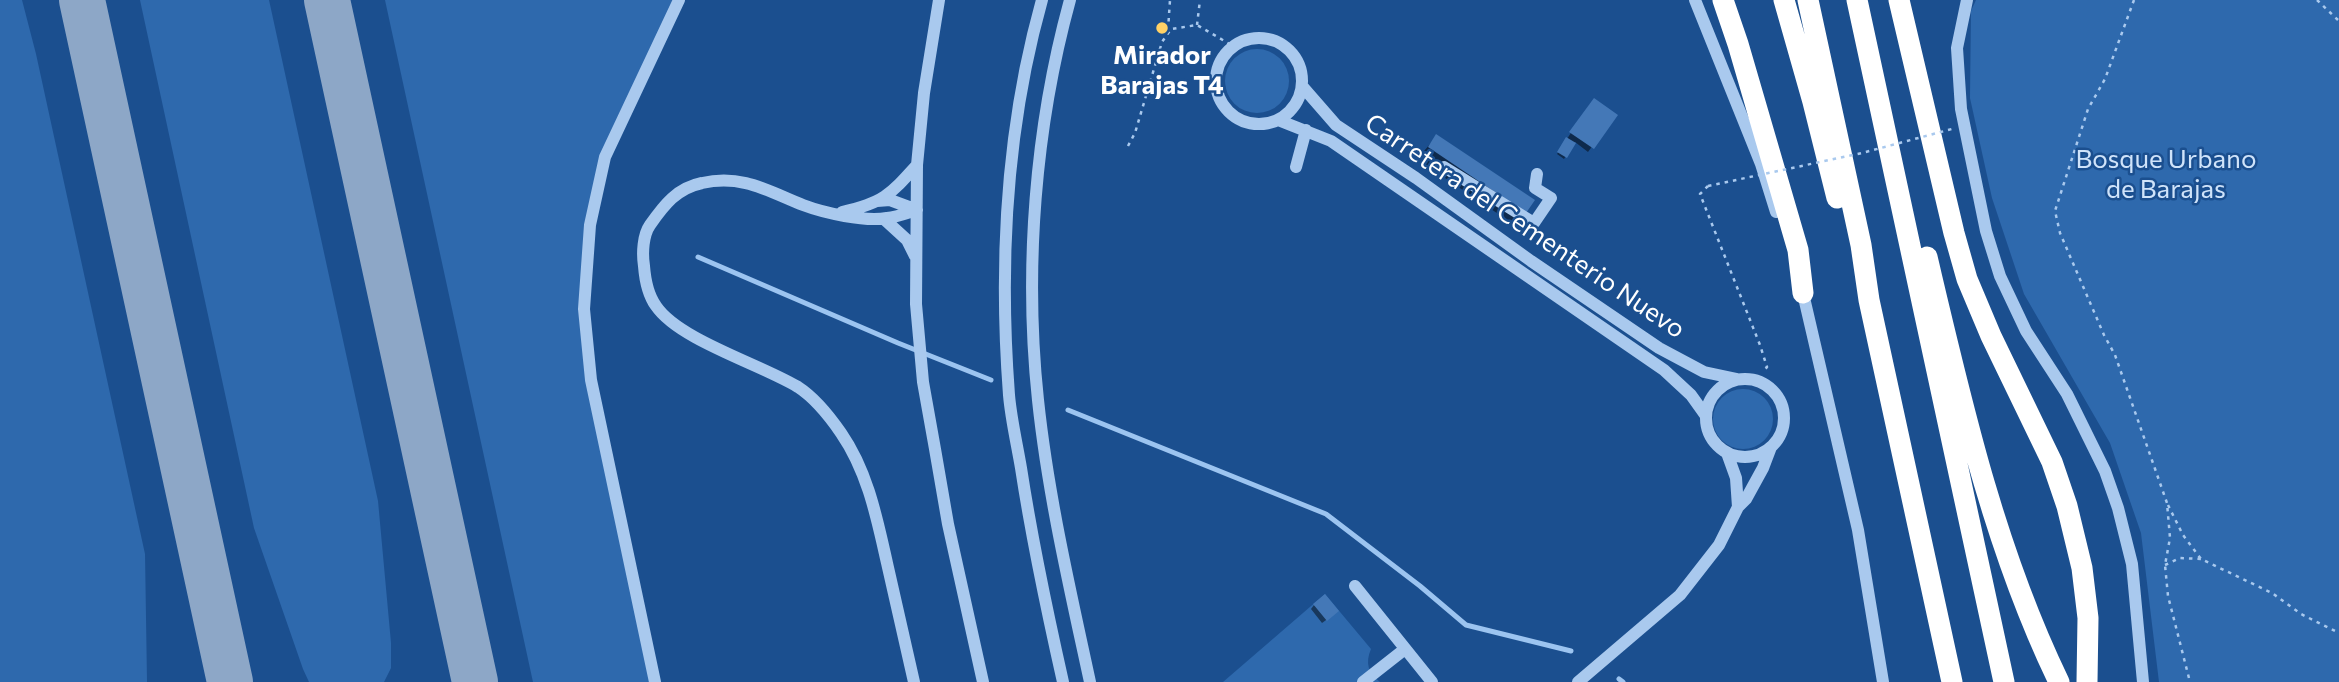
<!DOCTYPE html>
<html>
<head>
<meta charset="utf-8">
<style>
	body { margin:0 }
	canvas { display:block; background:#1b4f8f }
</style>
</head>
<body>
<canvas width="2339" height="682"></canvas>
<script>
const c = document.querySelector('canvas').getContext('2d');
c.lineJoin = 'round';
function fill(path, color) { c.fillStyle = color; c.fill(path, 'evenodd'); }
function strokePath(path, color, width, dash) { c.strokeStyle = color; c.lineWidth = width; c.lineCap = dash ? 'butt' : 'round'; c.setLineDash(dash || []); c.stroke(path); }
function label(font, color, halo, rows, align = 'center') {
  c.font = font + ' Commissioner,sans-serif'; c.lineWidth = 5; c.setLineDash([]); c.textBaseline = 'middle'; c.strokeStyle = halo; c.fillStyle = color; for (const [text, x, y, turn = 0] of rows) {
    c.save(); c.translate(x, y); c.rotate((+turn || 0) * Math.PI / 180); c.textAlign = isNaN(turn) ? turn : align; if (halo) c.strokeText(text, 0, 0); c.fillText(text, 0, 0); c.restore();
  }
}
fill(new Path2D(`
	M0 0H22L36 54 145 554 147 682H0Z
	M140 0H269L378 501 391 643V668L384 682H309L303 669 254 528Z
	M385 0H679L605 157 584 309 591 380 655 682H533Z
	M1976 0H2339V682H2159L2141 533 2110 443 2024 294 1992 198 1970 98 1971 11Z
	M1225 81a32 32 0 1 1 64 0a32 32 0 1 1-64 0Z
	M1713 419a30 30 0 1 1 60 0a30 30 0 1 1-60 0Z
	M1325 594 1371 649C1365 663 1368 673 1380 682H1223Z`), '#2e69ad');
fill(new Path2D(`
	M1590 104 1615 115 1588 152 1575 142 1564 159 1557 154Z
	M1437 136 1525 212 1513 224 1417 159Z
	M1314 605 1333 615 1322 623 1311 609Z`), '#0007');
strokePath(new Path2D(`
	M698 257 898 343 991 380
	M1068 410 1326 514 1420 586 1466 625 1571 651
	M1619 679 1623 682`), '#9cc4f0', 5);
strokePath(new Path2D(`
	M82 0 230 682
	M327 0 475 682`), '#8da7c7', 46);
fill(new Path2D(`
	M1594 98 1618 115 1594 149 1569 132Z
	M1436 134 1535 200 1526 213 1428 147Z
	M1566 137 1576 143 1567 158 1557 152Z
	M1325 594 1339 611 1327 621 1313 604Z`), '#4478b7');
strokePath(new Path2D(`
	M2134 0 2105 79 2088 109 2055 211 2060 233 2104 335 2115 355 2167 503 2170 538 2165 565 2168 596 2190 682
	M2317 0 2339 21
	M1197 25 1200 0
	M1168 30 1170 0
	M1128 146 1135 133 1162 42 1171 29 1197 25 1233 46
	M1708 186 1700 194 1760 345 1767 367 1763 372
	M2168 505 2183 535 2201 559 2272 593 2301 614 2339 633
	M2165 565 2180 558 2201 559`), '#a9c9ee', 2.5, [3.5, 5]);
strokePath(new Path2D(`
	M939 0 924 93 917 165 916 304 923 382 935 449 948 524 983 682
	M1042 0C1006 128 999 263 1009 395 1011 419 1017 444 1021 468 1032 540 1047 611 1063 682
	M1070 0C1035 127 1024 269 1038 400 1048 495 1070 589 1090 682
	M1695 0 1761 164 1776 212
	M1967 0 1957 48 1961 109 1986 231 2000 276 2026 331 2067 394 2105 471 2118 508 2132 564 2143 682
	M1216 81a43 43 0 1 1 86 0a43 43 0 1 1-86 0Z
	M1302 86 1336 125 1416 178 1531 261 1659 348 1704 372 1737 379
	M1278 120 1331 141 1664 370 1691 395 1706 416
	M1296 167 1306 130
	M1444 167 1534 223 1551 198 1535 188 1537 174
	M877 201 890 200 917 210
	M842 212C883 203 890 195 917 165
	M884 219 907 240 915 256
	M1802 289 1858 530 1883 682
	M1706 418a39 39 0 1 1 78 0a39 39 0 1 1-78 0Z
	M1727 453 1736 478 1738 507
	M1355 586 1432 682
	M655 682 591 380 584 309 590 225 605 157 679 0
	M914 682C905 642 896 603 887 563 877 519 868 472 841 433 830 417 815 398 798 387 760 364 679 340 656 306 648 295 645 279 644 266 642 253 643 235 650 225 664 205 677 188 702 183 742 174 768 191 803 205 824 213 865 222 887 218 897 217 907 213 917 210
	M1363 682 1405 649
	M1578 682 1680 595 1719 545 1738 507 1746 499 1763 468 1771 447`), '#a9c9ee', 12);
strokePath(new Path2D(`
	M1723 0 1738 44 1798 250 1803 293
	M1784 0 1813 102 1837 198
	M1808 0 1861 245 1869 300 1952 682
	M1857 0 2004 682
	M1899 0 1954 233 1967 279 1991 336 2052 462 2067 506 2082 568 2088 618 2087 682
	M1927 257C1961 401 1994 548 2059 682`), '#fff', 21);
strokePath(new Path2D(`
	M1708 186 1862 153 1952 129`), '#a9c9ee', 2.5, [3.5, 5]);
for (const [x, y, r, color] of [
	[1162,28,7,"#ffd166"]
]) { const dot = new Path2D(); dot.arc(x, y, r, 0, 2 * Math.PI); c.fillStyle = color; c.fill(dot); strokePath(dot, '#1b4f8f', 2.5); }
label('bold 26px', '#fff', '#1b4f8f', [
	["Mirador",1162,55],
	["Barajas T4",1162,85]
]);
label('26px', '#cfe3fa', '#1b4f8f', [
	["Bosque Urbano",2166,159],
	["de Barajas",2166,189]
]);
label('26px', '#fff', '#1b4f8f', [
	["Carretera del Cementerio Nuevo",1525,226,34]
]);
</script>
</body>
</html>
